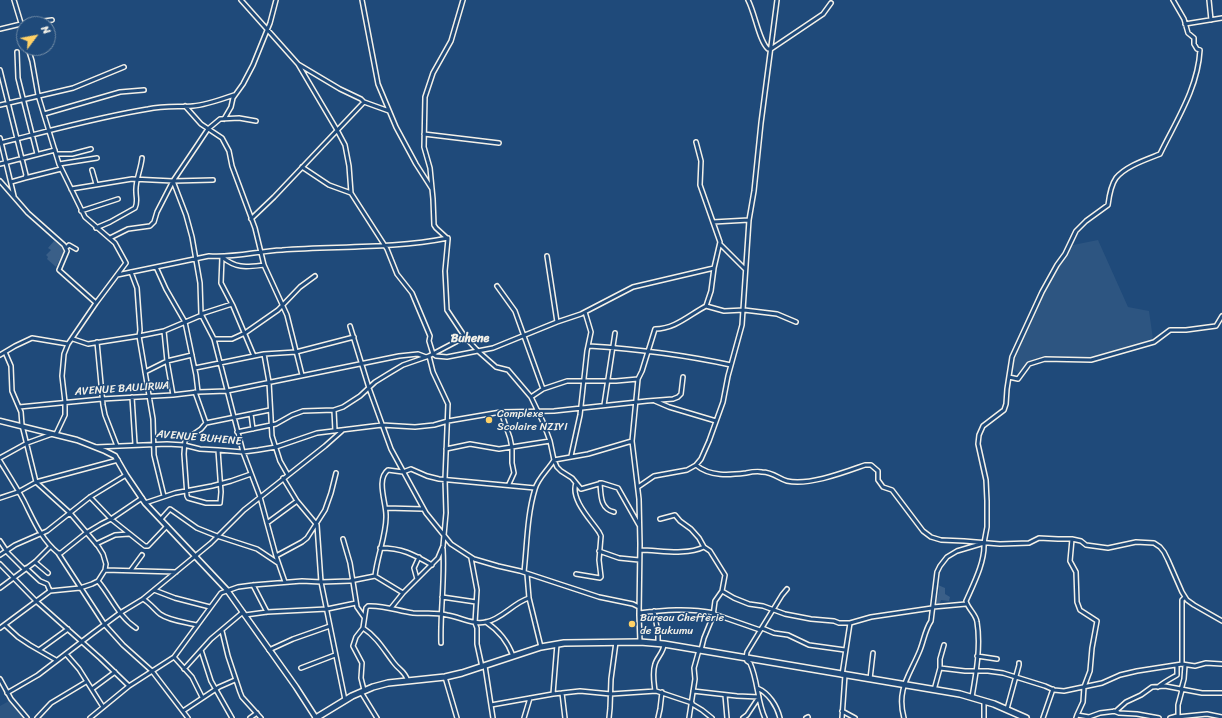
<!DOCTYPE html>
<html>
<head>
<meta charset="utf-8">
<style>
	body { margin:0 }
	#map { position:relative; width:1222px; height:718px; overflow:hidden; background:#1f4a7a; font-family:Sriracha,sans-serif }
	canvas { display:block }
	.north { position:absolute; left:16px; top:16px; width:40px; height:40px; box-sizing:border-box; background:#1f4a7a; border:1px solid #748da6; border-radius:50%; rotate:58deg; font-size:11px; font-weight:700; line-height:16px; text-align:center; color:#f4f1e8 }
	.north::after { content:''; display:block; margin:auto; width:14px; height:18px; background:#ffd166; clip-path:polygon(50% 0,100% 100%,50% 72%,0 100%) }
</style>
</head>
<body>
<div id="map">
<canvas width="1222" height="718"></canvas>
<div class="north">N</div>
</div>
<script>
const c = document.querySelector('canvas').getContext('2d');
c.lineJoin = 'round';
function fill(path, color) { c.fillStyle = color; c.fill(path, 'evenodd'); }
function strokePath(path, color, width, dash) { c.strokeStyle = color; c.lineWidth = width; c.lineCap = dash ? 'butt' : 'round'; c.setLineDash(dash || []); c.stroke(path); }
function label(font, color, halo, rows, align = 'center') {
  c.font = font + ' Sriracha,sans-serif'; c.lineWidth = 3; c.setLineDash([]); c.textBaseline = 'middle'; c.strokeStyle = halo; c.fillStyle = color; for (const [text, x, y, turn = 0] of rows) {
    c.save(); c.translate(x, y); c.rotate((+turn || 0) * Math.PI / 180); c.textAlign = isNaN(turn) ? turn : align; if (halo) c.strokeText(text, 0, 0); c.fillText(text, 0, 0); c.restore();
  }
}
fill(new Path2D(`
	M1098 240 1128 307 1149 311 1153 339 1091 357H1045L1029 361 1018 373 1012 369 1015 356 1043 295 1058 268 1073 245Z
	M9 701 23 718H0V706Z`), '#2d5581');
fill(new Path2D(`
	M54 241 65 249 56 267 47 259 48 257 46 255 51 250 48 248Z
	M938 585 945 588V594L950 597 949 601 941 600 939 605 936 602 939 591Z`), '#3a5f88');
const street = new Path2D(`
	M14 0 24 33
	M241 0 298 64 337 130 345 145 349 166 351 193 387 249 397 274 412 293 430 336 429 341 433 354 436 356 447 357 493 348 557 322 581 314 633 287 714 268 720 242 700 185 701 161 696 142
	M362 0 378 84 396 127 416 164 432 189
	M463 0 451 41 433 73 425 97 424 147 430 168 433 199 434 225 436 228 448 239 445 271 447 310 465 337 478 351 496 367 508 370 531 397 543 422 550 441 554 460 557 467 561 471 572 478 581 489 602 483 618 488 639 525
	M748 0C755 13 759 41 768 49H771L823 14 831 3
	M1209 0 1211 20
	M1185 24 1222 18
	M0 29 21 24 52 20
	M28 48 32 61 38 95 59 164 85 217 115 243 126 263 96 303 68 344 64 354 62 376 65 402V415L56 434
	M17 52 18 78 37 154
	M298 64 340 89 361 99 364 102
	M0 70 26 175 25 178 11 182
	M0 105 73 88 124 67
	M185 106 201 124 222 138 229 151 232 166 255 228 264 265 287 315 302 375
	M44 114 120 92 144 90
	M224 119 231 107 233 98 243 84 253 65 270 23 276 0
	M424 134 499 143
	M0 138 14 196
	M0 143C49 131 98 117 148 109 163 106 178 107 193 106 206 105 222 99 234 95
	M56 154H72L91 149
	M0 164 55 150
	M59 164 97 158
	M302 167 329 185 351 193
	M92 170 96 184
	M25 178 61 169
	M0 181 28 213 64 245 67 251 59 270 96 303
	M173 181 186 215 192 237 200 283 201 314 214 339 243 452 260 497 276 556 285 582
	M71 189 132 179 173 181 213 180
	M81 211 118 199
	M251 219 274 197 364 102 389 111
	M713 222 749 220
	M96 228 110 222 135 208C138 202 136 198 136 192 135 181 141 169 142 158
	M110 238 128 229 150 226 154 222 157 212 173 181 198 144 208 129 220 119 239 118 256 121
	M720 244 745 269
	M66 248 69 245 76 249
	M547 256 557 322
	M222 257 221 283 233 306 254 356
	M222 257C237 269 246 267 264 265
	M156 267 166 289 185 322 196 375 198 392
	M131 272 137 288 140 330 139 336 153 419 154 455 164 496
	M117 275 209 256C234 258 258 251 282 250 337 246 393 249 448 238
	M497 286 515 311 543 389 531 397
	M706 306 711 291 714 268
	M201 314 232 304
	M350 326 369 388 391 449 426 513 451 544 474 559 498 566 520 571 599 597 633 604 639 607
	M164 331 167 361 173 395
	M73 339 88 344 139 336 164 331 202 315
	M214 339H232L245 333 278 310 300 287 315 276
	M97 342 103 405 105 415 117 446
	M589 346C637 349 685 355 731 365
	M264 354 269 382 272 436 280 461 288 475
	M0 355 15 346 32 338 68 344
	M195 368 264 354 296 352 354 337
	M145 372 167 361 192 355
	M1009 377 1018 379 1029 364 1045 359 1091 360 1154 342 1170 330H1186L1216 326 1222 316
	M543 389 567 381H616L638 379
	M195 392 206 423
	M132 397 135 444
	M655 401 669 407 716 421
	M604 405 615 333
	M19 407 102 399 173 395 198 392 227 391 399 356 418 354 426 357
	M334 410 335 431
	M501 412 510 438 512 448V463L514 473 509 484
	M251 414 253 429
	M237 432 276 424 292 415 303 411 334 410 343 407 360 396 375 382 388 374 403 365 429 356 465 337
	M96 447 167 444 184 445 200 449 218 450 243 452 258 450 276 447 317 433 382 425 415 427 434 425 448 421 501 412 554 411 647 401 673 399 678 397 681 394 683 377
	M446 449 470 444 499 449 550 441
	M218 450 221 492 220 503H206L188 498 187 496 184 454 185 440 201 429 206 423 270 410
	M571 456 580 415 587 351 591 332 585 312
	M0 458 27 443 52 434
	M0 461C8 474 17 488 24 501 34 521 41 539 58 553L105 625 123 645 152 671 188 718
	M696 465C710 477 730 475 746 473 751 472 757 471 762 472 773 472 779 479 787 481 809 486 845 472 865 465H871L878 471V480L883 487 892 490 923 531 931 537 941 540 964 541 1000 544 1029 543 1039 538 1058 539H1072L1081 541 1086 545 1108 548 1136 542 1154 543 1160 547 1164 552 1168 560 1182 592 1187 600 1194 605 1222 621
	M283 478 297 501 317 525 321 582 345 700
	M600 483C601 495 600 509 614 512
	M638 487 654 476 687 470 696 465 701 459 709 441 723 402 728 376 742 325 749 220 754 191 761 123 777 0
	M90 497 111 519 145 546H148L167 526
	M0 498 18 492 36 482 118 460
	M145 503 175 493 212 486 231 481 251 474
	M386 508 423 509
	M161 519 170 509 197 528 217 536 257 549 278 563
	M660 519 675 515 680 521 691 529 699 538 704 547 710 551 725 575 722 591 715 601 713 616 704 638 701 650
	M267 523 297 501
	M343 539 350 563 357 607 364 617
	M1072 539 1070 561 1076 572 1077 602 1080 610 1097 621 1092 648 1090 671 1084 687 1083 702 1077 715
	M0 541 8 553 24 569
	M96 544 115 535 129 534
	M380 548C402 548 413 554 432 565
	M640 550C660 550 685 556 704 547
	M599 551 619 558 639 560
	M58 553H61L86 533 101 524 111 519 142 498
	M0 555 15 545 47 531 90 497 126 475
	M276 556 302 542 307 538 325 510 331 493 336 473
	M471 558 477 590 475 623 477 628V644L482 667
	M35 562 48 573
	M0 564 36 601 100 658 129 686
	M26 568 40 581 47 584 50 591
	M105 570 176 572
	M131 570 142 555
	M524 572C527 545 527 515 535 489 538 478 548 470 554 460L588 454 632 441
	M527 574 529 598 541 647
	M576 574 600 578 601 577 599 560 601 536 599 532C591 520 570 499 576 483
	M375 576C377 556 387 533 386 515 386 502 376 479 388 470L403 472 411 469 427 476 439 479 535 488
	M417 579 414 568 419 557
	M98 581C111 596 118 616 136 628
	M253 585 267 612
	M0 588 35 562 50 547
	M154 590 175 598 210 607
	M722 591 734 598 749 604 763 606 785 614 811 619 834 621 839 623H850L871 617 932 608
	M442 597 476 602
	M143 599C150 603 154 609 160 614 170 621 185 622 197 625
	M933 607 966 604
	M391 608 403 593 438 558 443 546 446 513 445 479 448 404 433 372 429 356
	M654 611 658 633V643
	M639 613C664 610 689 608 714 613
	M714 614 760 630
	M245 615 267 612 327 609 356 603
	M486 622C498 630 508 642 513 656
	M5 625 18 637 30 645 56 660
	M0 628 50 591 80 588 92 584 98 581 105 570 106 564 103 554 98 546 70 513 36 482 22 425 21 412 12 391 11 366 5 352
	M363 628C377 637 384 650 394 663 400 671 404 670 408 681
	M762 628 774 633 788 635 809 645 845 650
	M222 631 228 656 240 692 242 697 261 718
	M640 642 639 615 640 544 639 499 632 441 638 379 642 371 655 329C675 329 689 315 706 306L724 311 744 310 777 314 796 322
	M441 643C440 612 445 581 443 549
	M39 650 68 629
	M201 650 211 681 232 718
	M269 650 293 639 330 626
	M66 654 79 669 103 707
	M977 656 997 659
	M174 657 192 677 202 697
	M1182 664V600L1185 597
	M485 666 493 718
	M301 668 335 655
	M940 668 965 671H988L1003 673 1045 686 1054 690 1064 691 1102 683 1120 675 1137 671 1182 664 1195 666 1206 663 1222 664
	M184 669 211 639 243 612
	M842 675 850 623
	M445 677 457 718
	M0 679 11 699 27 718
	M870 679 873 653
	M1158 687C1164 682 1170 679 1177 675V665
	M757 688C769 693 777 706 780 718
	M92 689 115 672
	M364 690 361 678 362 663 353 646 356 637 363 628 366 608 368 606C384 605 398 611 413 613 425 614 436 612 447 615 460 617 473 625 486 622 502 619 513 603 529 598
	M934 690 940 668V659L944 645
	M1181 690 1184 679 1185 665
	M655 691C654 682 652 673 655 664 657 657 664 652 664 644
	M693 691 737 696 759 697
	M361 692 377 718
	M7 693 38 675 93 633 120 613 143 599 211 543 244 510 325 446 343 430
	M562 693 565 718
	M553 694 557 644
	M725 695 727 718
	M972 697C976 674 981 646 977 622 976 614 968 609 966 601 974 583 985 562 984 543
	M984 701V718
	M692 704 702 710 712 718
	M491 705 553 694 580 691 611 694 656 691 692 703
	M1007 709 1019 665V663
	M183 711 219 687 235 680
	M842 711 855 718
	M1114 711 1119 713 1137 714 1159 718
	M1177 717 1207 714 1222 717
	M37 718 51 703 86 682
	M90 718 129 686 174 657 221 593 238 587 253 585 302 581 321 582 350 581 375 576 403 593
	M250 718 257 713
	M524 718 530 698
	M609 718 610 708 611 679 616 642
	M658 718 660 709 662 692
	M689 718 695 679 694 668 699 650
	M743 718 747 715 757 700H759
	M765 718C757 701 758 680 750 663L747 661 746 658 747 652 782 595 787 589
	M806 718 808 717
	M842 718 845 675
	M904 718C896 689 910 675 920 650 924 640 925 630 931 621L937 572 940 566 947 557 957 551 984 543 987 527V501L986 480 978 444 979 435 983 426 1004 410 1006 404 1007 389 1012 357 1042 292 1057 265 1065 254 1076 231 1086 221 1108 205C1109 197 1111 185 1116 178 1126 166 1145 160 1160 154 1176 121 1198 88 1200 50L1197 49 1194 44V38L1188 33 1184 19 1173 0
	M1043 718 1053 689
	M1076 718 1077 715 1089 717 1100 713 1116 711 1126 702 1141 695 1152 687 1165 686 1202 693H1222
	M1170 718 1177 716
	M1178 718V705L1182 690`);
const secondary = new Path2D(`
	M0 421 77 440 105 451 115 456 126 475 145 503 227 590 296 687 316 718`);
const highway = new Path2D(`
	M316 718 352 696 373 687 388 683 445 677 462 673 541 647 564 643 640 642 664 644 960 694 994 704 1026 718`);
strokePath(street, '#f4f1e8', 6);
strokePath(secondary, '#f4f1e8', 7);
strokePath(highway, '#f4f1e8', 8);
strokePath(street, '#1f4a7a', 3);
strokePath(secondary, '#1f4a7a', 4);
strokePath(highway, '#1f4a7a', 5);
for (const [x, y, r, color] of [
	[489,420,4,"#ffd166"],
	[632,624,4,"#ffd166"]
]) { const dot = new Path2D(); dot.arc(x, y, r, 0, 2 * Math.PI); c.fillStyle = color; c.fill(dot); strokePath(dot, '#1f4a7a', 1.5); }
label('11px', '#f4f1e8', '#1f4a7a', [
	["AVENUE BAULIRWA",122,389,-4],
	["AVENUE BUHENE",199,438,5]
]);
label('11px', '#f4f1e8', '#1f4a7a', [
	["Complexe",497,414],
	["Scolaire NZIYI",497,427],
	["Bureau Chefferie",640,618],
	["de Bukumu",640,631]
], 'left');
label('bold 12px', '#f4f1e8', '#1f4a7a', [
	["Buhene",470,339]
]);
</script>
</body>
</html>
